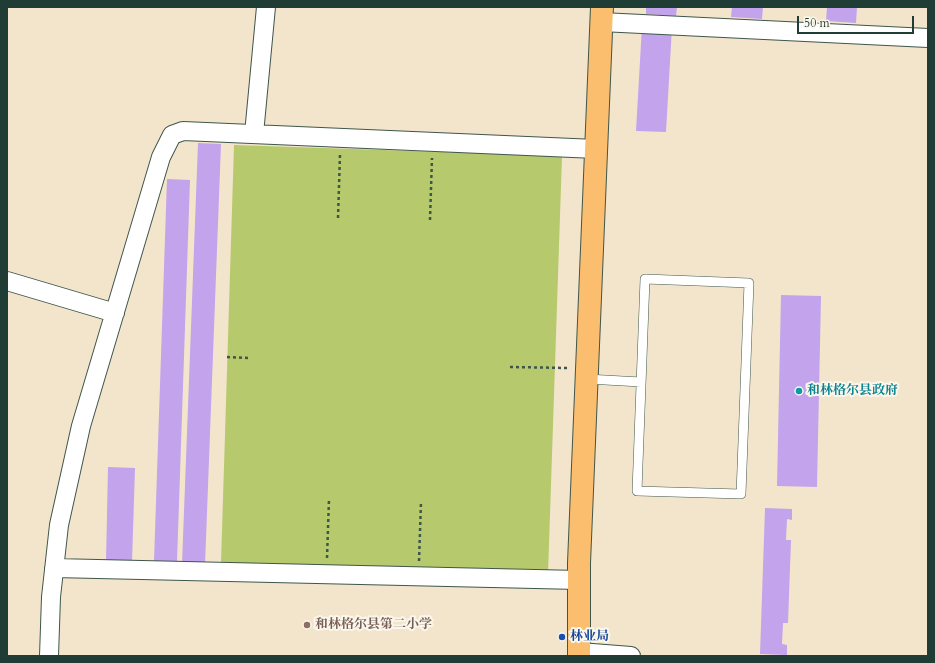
<!DOCTYPE html>
<html>
<head>
<meta charset="utf-8">
<style>
	body { margin:0 }
	#map { position:relative; width:935px; height:663px; overflow:hidden; background:#f3e5cb; font-family:Cardo,serif }
	canvas { display:block }
	.frame { position:absolute; inset:0; border:8px solid #1f3d34; pointer-events:none }
	.scale { position:absolute; left:797px; top:16px; width:117px; height:18px; box-sizing:border-box; border:2px solid #1f3d34; border-top:0; padding-left:5px; font-size:12px; line-height:14px; white-space:nowrap; color:#1f3d34; -webkit-text-stroke:3px #fbf7ec; paint-order:stroke }
</style>
</head>
<body>
<div id="map">
<canvas width="935" height="663"></canvas>
<div class="frame"></div>
<div class="scale">50 m</div>
</div>
<script>
const c = document.querySelector('canvas').getContext('2d');
c.lineJoin = 'round';
function fill(path, color) { c.fillStyle = color; c.fill(path, 'evenodd'); }
function strokePath(path, color, width, dash) { c.strokeStyle = color; c.lineWidth = width; c.lineCap = dash ? 'butt' : 'round'; c.setLineDash(dash || []); c.stroke(path); }
function label(font, color, halo, rows, align = 'center') {
  c.font = font + ' Cardo,"Noto Serif SC",serif'; c.lineWidth = 4; c.setLineDash([]); c.textBaseline = 'middle'; c.strokeStyle = halo; c.fillStyle = color; for (const [text, x, y, turn = 0] of rows) {
    c.save(); c.translate(x, y); c.rotate((+turn || 0) * Math.PI / 180); c.textAlign = isNaN(turn) ? turn : align; if (halo) c.strokeText(text, 0, 0); c.fillText(text, 0, 0); c.restore();
  }
}
fill(new Path2D(`
	M234 145 562 156 548 574 221 563Z`), '#b6c96c');
fill(new Path2D(`
	M646 7H677L676 16 646 14Z
	M732 7H763L762 19 731 17Z
	M827 7H857L856 23 826 21Z
	M642 26 672 27 666 132 636 131Z
	M198 143 221 144 205 565 182 564Z
	M167 179 190 180 177 562 154 561Z
	M781 295 821 296 817 487 777 486Z
	M108 467 135 468 132 562 106 561Z
	M765 508 792 509V520L787 519 786 540H791L788 623H783L782 644 787 645V655L760 654Z`), '#c2a3ec');
const lane = new Path2D(`
	M645 279 749 283 741 494 637 491Z
	M587 379 641 382`);
const street = new Path2D(`
	M601 22 928 38
	M254 134 266 7
	M7 281 115 313
	M54 568 579 580
	M579 652 631 656
	M49 656 51 597 59 525 81 426 161 157 172 135 183 131 596 149`);
const primary = new Path2D(`
	M579 656V563L602 7`);
strokePath(lane, '#3f564b', 10);
strokePath(street, '#3f564b', 20);
strokePath(primary, '#3f564b', 24);
strokePath(new Path2D(`
	M338 218 340 154
	M430 220 432 158
	M227 357 249 358
	M510 367 568 368
	M327 558 329 499
	M419 561 421 502`), '#3f564b', 2.5, [3, 3]);
strokePath(lane, '#fff', 9);
strokePath(street, '#fff', 18);
strokePath(primary, '#fbbd6e', 22);
for (const [x, y, r, color] of [
	[799,391,4,"#0f9aa8"],
	[307,625,4,"#8d6e63"],
	[562,637,4,"#1a4fb4"]
]) { const dot = new Path2D(); dot.arc(x, y, r, 0, 2 * Math.PI); c.fillStyle = color; c.fill(dot); strokePath(dot, '#fbf7ec', 1.5); }
label('bold 13px', '#0d838f', '#fbf7ec', [
	["和林格尔县政府",807,391]
], 'left');
label('bold 13px', '#785e54', '#fbf7ec', [
	["和林格尔县第二小学",315,625]
], 'left');
label('bold 13px', '#164399', '#fbf7ec', [
	["林业局",570,637]
], 'left');
</script>
</body>
</html>
